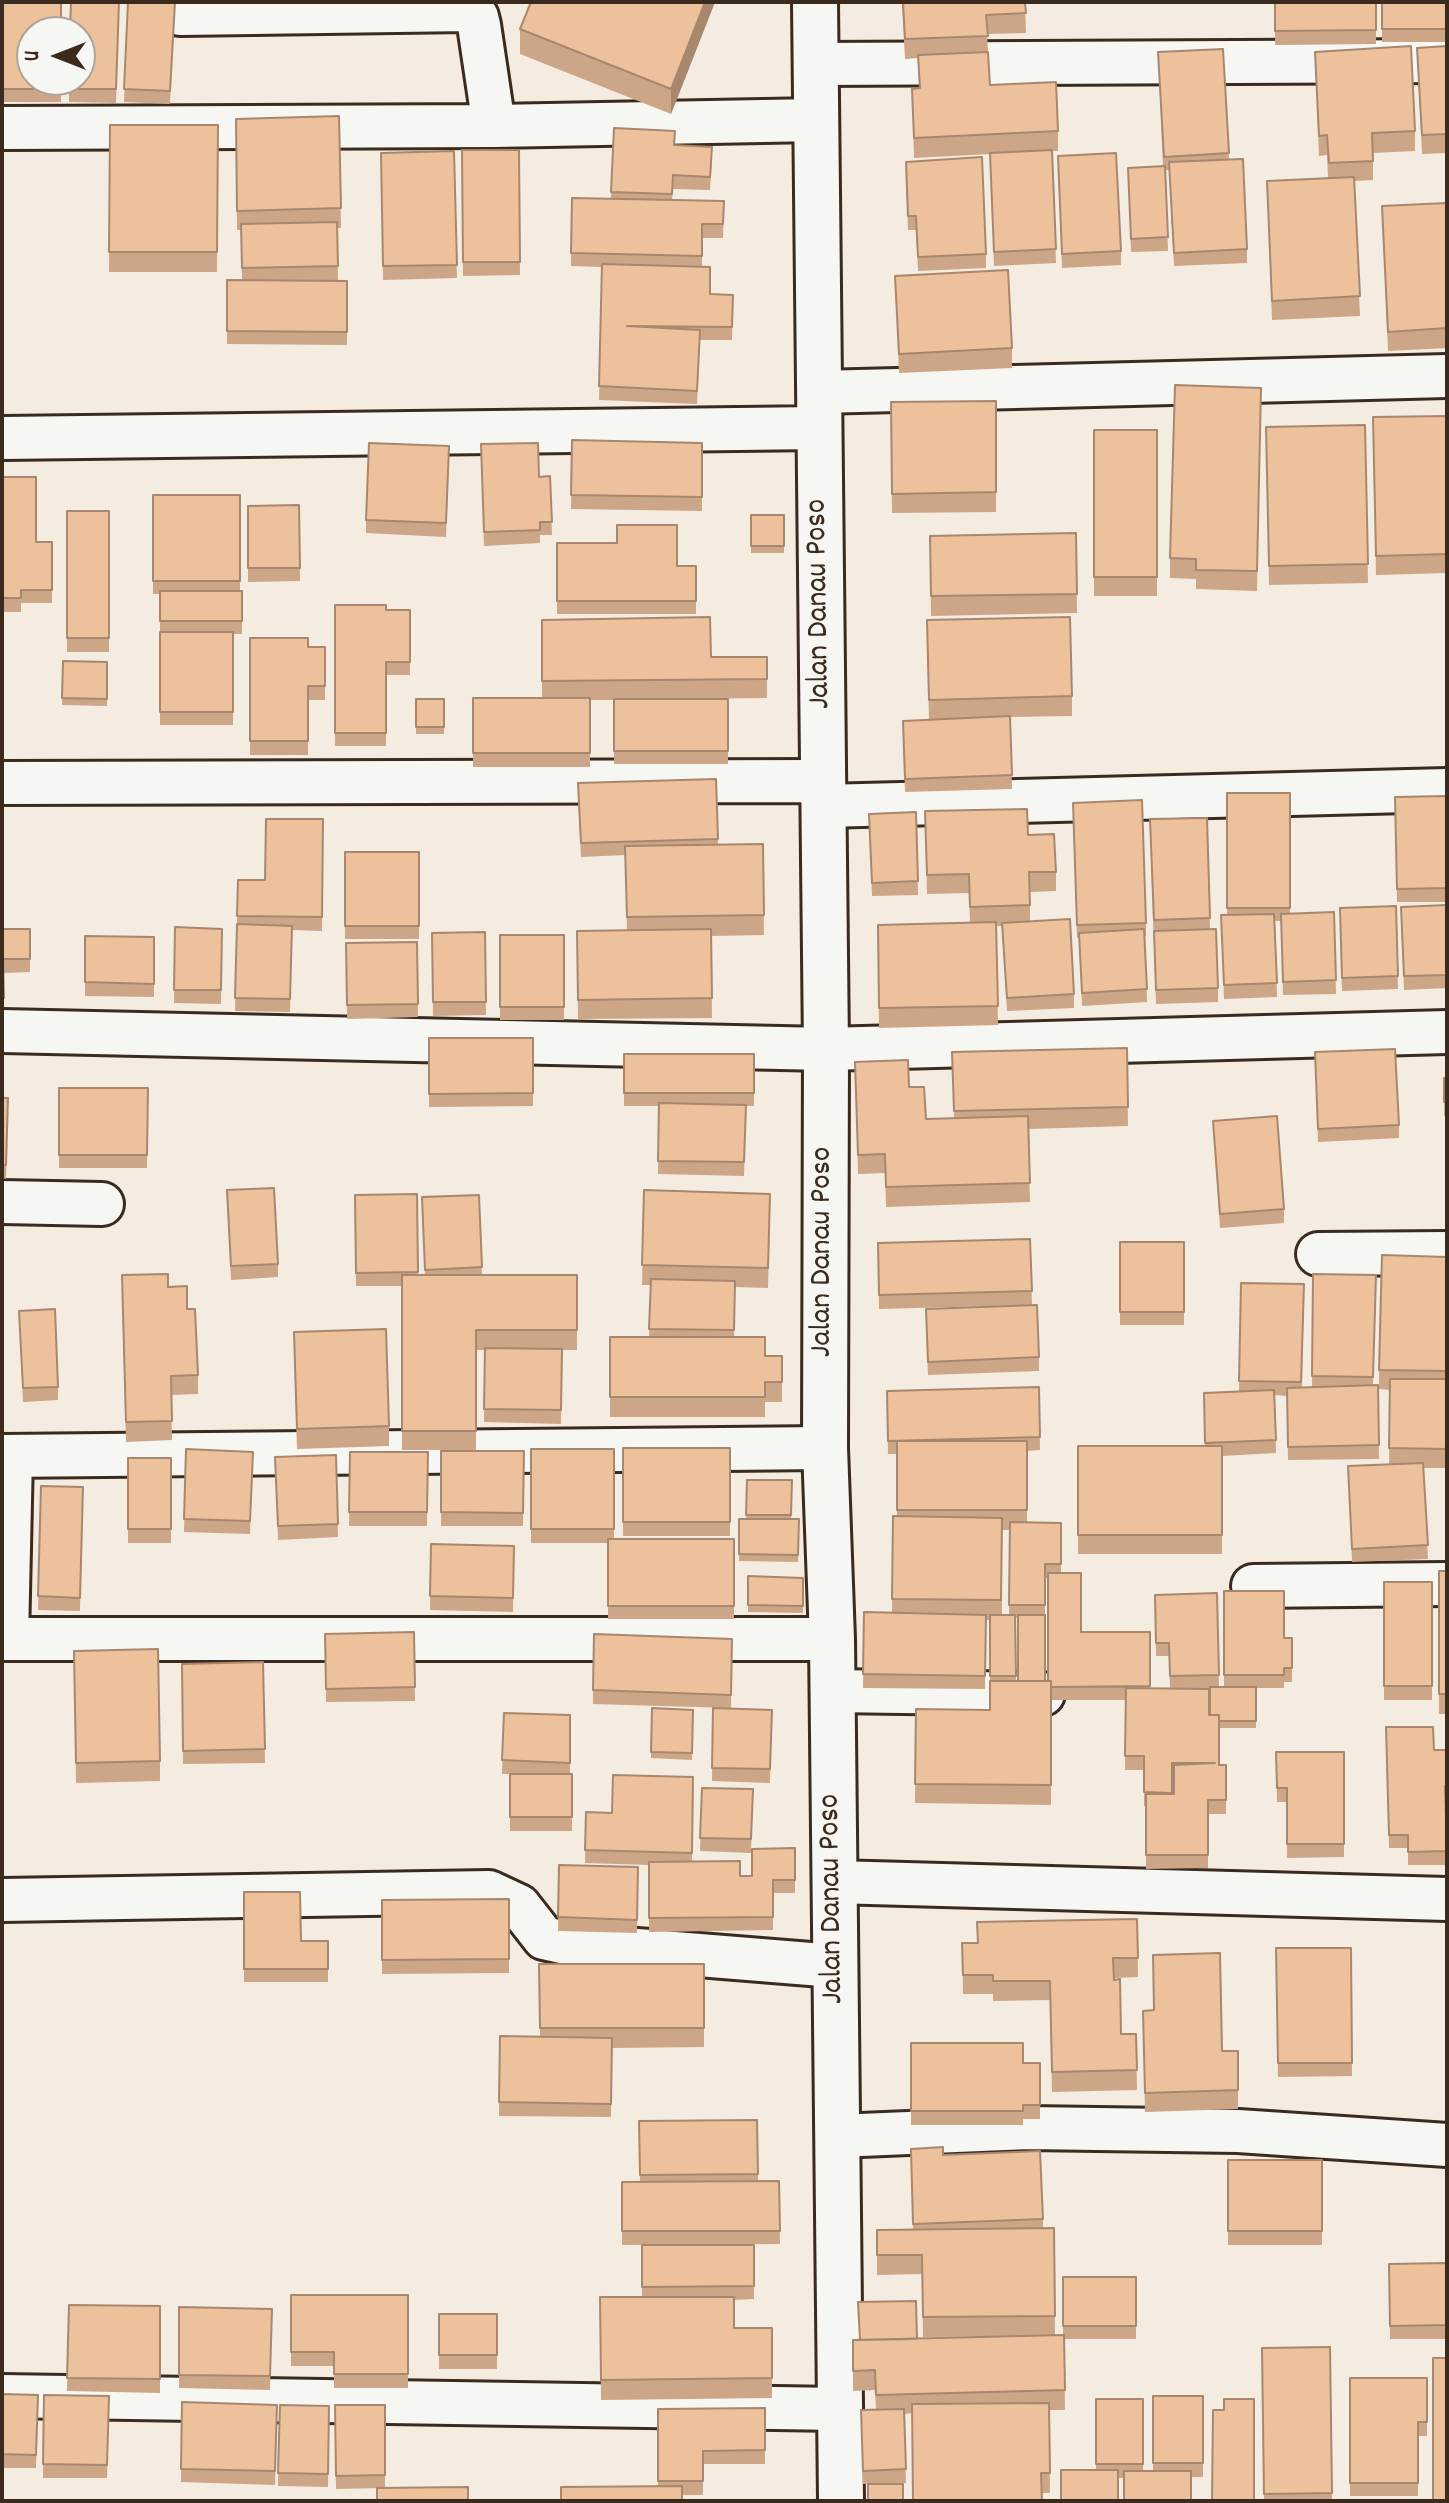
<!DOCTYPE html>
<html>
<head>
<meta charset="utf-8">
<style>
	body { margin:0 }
	#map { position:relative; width:1449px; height:2503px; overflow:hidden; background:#f4ebe1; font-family:Dekko,sans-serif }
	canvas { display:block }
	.frame { position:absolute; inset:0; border:4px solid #3b2a1e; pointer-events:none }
	.north { position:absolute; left:16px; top:16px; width:80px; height:80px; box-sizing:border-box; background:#f6f6f2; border:2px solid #aba49d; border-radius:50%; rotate:270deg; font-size:22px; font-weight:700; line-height:32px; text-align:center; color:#3b2a1e }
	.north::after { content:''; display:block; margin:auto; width:28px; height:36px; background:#3b2a1e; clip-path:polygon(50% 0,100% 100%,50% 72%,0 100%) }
</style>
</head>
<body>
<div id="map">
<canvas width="1449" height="2503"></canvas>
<div class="frame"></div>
<div class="north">U</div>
</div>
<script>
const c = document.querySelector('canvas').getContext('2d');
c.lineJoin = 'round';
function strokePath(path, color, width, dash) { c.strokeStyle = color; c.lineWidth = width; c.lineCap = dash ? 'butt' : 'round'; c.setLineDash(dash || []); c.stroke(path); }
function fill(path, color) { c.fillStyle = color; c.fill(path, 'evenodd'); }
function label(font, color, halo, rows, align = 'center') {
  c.font = font + ' Dekko,sans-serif'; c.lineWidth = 7; c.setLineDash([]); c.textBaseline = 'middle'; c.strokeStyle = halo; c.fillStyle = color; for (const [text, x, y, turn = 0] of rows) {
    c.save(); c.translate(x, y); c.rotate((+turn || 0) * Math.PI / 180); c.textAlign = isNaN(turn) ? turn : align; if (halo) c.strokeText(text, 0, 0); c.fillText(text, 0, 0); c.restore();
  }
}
const street = new Path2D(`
	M180 14 469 10 477 17 479 25 494 126
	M816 64 1447 61
	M2 128 494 126 817 120
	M819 392 1447 376
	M2 438 820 428
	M2 783 823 781
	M823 806 1447 790
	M2 1031 826 1049 1447 1032
	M2 1202 102 1204
	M1318 1254 1447 1253
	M2 1456 825 1448
	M1253 1586 1447 1584
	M2 1639H832
	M7 1639 11 1456
	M832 1691 1043 1694
	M834 1882 1447 1899
	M2 1900 489 1892 519 1906 544 1938 575 1945 835 1966
	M837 2136 1028 2128 1238 2131 1447 2145
	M2 2396 839 2409`);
const secondary = new Path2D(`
	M815 2 826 1049 825 1448 832 1639 841 2501`);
strokePath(street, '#3b2a1e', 48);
strokePath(secondary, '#3b2a1e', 50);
strokePath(street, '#f6f6f2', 42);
strokePath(secondary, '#f6f6f2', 44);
fill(new Path2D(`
	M2 2 61 80V102H2Z
	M119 2 116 103 69 102V80Z
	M128 2H175L170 104 124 102Z
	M531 2H715L671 114 520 54V29Z
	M902 2H1025L1026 33 987 34 990 85 1058 131V151H1052L1056 263 994 266 990 154 914 158 912 89 919 88 918 58 905 59Z
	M1275 2H1376V44L1275 45Z
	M1382 2H1447V42H1382Z
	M1447 46V153L1422 154 1417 48Z
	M1223 49 1229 159 1247 249V263L1174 266 1169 170H1165L1168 251 1131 252 1128 168 1163 166 1158 52Z
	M1315 52 1415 131V151L1373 153V180L1354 181 1360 316 1272 320 1267 181 1328 178 1327 155 1319 156Z
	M339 116 341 228H337L338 280H284L347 281V345L227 344V280H242L241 230H237L236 119Z
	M110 125H218L217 272H109Z
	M614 128 675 145 712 160 710 190 673 189 672 200 724 201 723 238H702V267L710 294 733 295 732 340H700L697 404 599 400 602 267 571 266 572 198H611Z
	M462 150H519L520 275 463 276Z
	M454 151 457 278 383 280 381 153Z
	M1058 156 1121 251V265L1062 268Z
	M906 175 986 254V268L918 271 916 230H908Z
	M1447 203V348L1388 351 1382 206Z
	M895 276 1012 348V368L899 373Z
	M1261 388 1257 591 1196 589V579L1170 578V558Z
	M996 401V512L892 513 891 402Z
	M1447 416V573L1376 575 1373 417Z
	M1365 425 1368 583 1269 585 1266 427Z
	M1094 430H1157V596H1094Z
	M572 440 702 443V511L571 509Z
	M481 444 539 477 550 476 552 535H540V543L484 546Z
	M449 459 446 537 366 533V520Z
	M2 477 36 542H52V603H21V612H2Z
	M153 495H240V591H242V634H233V725H160V594H153Z
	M299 505 300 581 248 582V506Z
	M67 511H109V652H67Z
	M751 515H784V553H751Z
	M1076 533 1077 613 931 616 930 536Z
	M557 543 677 566H696V614H557Z
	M335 605 386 610H410V675H386V746H335Z
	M542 620 711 657H767V698L676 699H728V764H614V700H590V767H473V698H542Z
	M250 638 308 647H325V700H308V755H250Z
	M927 640 1072 696V716L1010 717 1012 789 905 792 903 734 929 720Z
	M63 661 107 662V706L62 705Z
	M416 699H444V734H416Z
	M716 779 718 844H763L764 935 711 936 712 1018 578 1019 577 931 627 930 625 855 581 857 578 797Z
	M1227 793H1290V914L1334 912 1336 994 1283 995 1281 921H1275L1277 997 1224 999 1221 915H1227Z
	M1447 796V902H1397L1395 797Z
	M925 811 1028 835 1056 872V891L1030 892V921L1074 994V1008L1007 1011 1002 926H996L998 1025 879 1028 878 925 970 923 969 893 927 894Z
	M916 812 918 895 872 896 869 814Z
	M1073 816 1146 923V936H1145L1147 1002 1082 1006 1079 938H1077Z
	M1207 818 1210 929 1218 988V1002L1156 1004 1150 833Z
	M323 819 322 931 292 930 290 1012 235 1011 238 880H265Z
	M345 852H419V939H345Z
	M1447 905V988L1404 990 1401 921Z
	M1396 906 1398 989 1342 991 1340 908Z
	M175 927 222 929 221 1004 174 1003Z
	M2 929H30V972L4 973V1011H2Z
	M485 932 486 1015 433 1016 432 933Z
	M500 935H564V1020H500Z
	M85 936 154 937V997L85 996Z
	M417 942 418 1017 347 1019 346 943Z
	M429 1038H533V1106L429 1107Z
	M1127 1048 1128 1126 1028 1129 1030 1202 886 1207 885 1173 858 1174 855 1062 909 1087 926 1119 954 1118 952 1052Z
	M1315 1052 1399 1125V1138L1318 1142Z
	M624 1054H754V1106H746L744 1176 658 1174 659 1106H624Z
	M1444 1078H1447V1116H1444Z
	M59 1088H148L147 1168H59Z
	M2 1098H8L6 1179 2 1178Z
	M1213 1121 1284 1209V1223L1220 1228Z
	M227 1190 278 1264V1277L231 1280Z
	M644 1190 770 1213 768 1288 735 1287 734 1337 765 1356H782V1402H765V1417H610V1337H649L651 1285H642Z
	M417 1194 418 1275H425L422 1210 479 1195 482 1275H577V1350H562L561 1424 484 1422 485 1350H476V1450H402V1286H356L355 1195Z
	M1030 1239 1032 1305 879 1309 878 1243Z
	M1120 1242H1184V1325H1120Z
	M1447 1257V1468H1423L1428 1559 1352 1562 1348 1466 1389 1464 1390 1390 1379 1389V1370Z
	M1313 1274 1376 1275 1373 1386 1378 1385 1379 1459 1288 1460 1287 1396 1275 1395 1276 1453 1222 1456V1554H1078V1446H1205L1204 1393 1239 1391 1241 1283 1304 1284 1302 1387H1312Z
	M168 1287 187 1309 198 1375V1394L171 1395 172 1440 126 1442 122 1295Z
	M19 1311 58 1387V1400L23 1402Z
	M926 1323 1039 1357V1371L928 1375Z
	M294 1352 389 1426V1446L297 1449Z
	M1039 1387 1040 1450 1027 1451V1523H1061V1573L1081 1632H1150V1688L1170 1689 1169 1656H1156L1155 1595 1217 1593 1219 1687H1224V1591L1284 1638H1292V1682H1284V1688H1256V1728H1219V1765H1226V1814H1208V1868L1146 1869V1806H1144V1770H1125L1126 1700H1051V1805L915 1803 916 1709 990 1710V1620H986L985 1689 863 1688 864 1612 892 1613 893 1516H897V1454H888L887 1391ZM1002 1530H1009V1615H1002ZM1045 1578H1048V1681H1045ZM1015 1618H1018V1681H1016ZM1196 1689H1210V1715H1209ZM1172 1776H1174V1794H1172Z
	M623 1448H730V1536H623Z
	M186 1449 253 1452 250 1534 184 1532Z
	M531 1449H614V1539H734V1619H608V1543H531Z
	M441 1451H524L523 1526H441Z
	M350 1452H428L427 1526H349Z
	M336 1455 338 1537 278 1540 275 1457Z
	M128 1458H171V1543H128Z
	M747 1480H792L791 1519H799L798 1562 739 1561V1519H746Z
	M41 1486 83 1487 80 1611 38 1610Z
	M431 1544 514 1546 513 1612 430 1610Z
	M1439 1571H1447V1714H1439Z
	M748 1576 803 1578V1613L748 1612Z
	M1384 1582H1432V1700H1384Z
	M414 1632 415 1701 326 1702 325 1634Z
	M732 1639 731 1708 593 1704V1690Z
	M74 1651 160 1761V1781L76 1783Z
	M263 1662 265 1763 183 1764 182 1664Z
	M652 1708 693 1710 692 1760 651 1758Z
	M713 1708 772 1710 770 1783 712 1781Z
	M504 1713 570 1715V1774H572V1831H510V1774H516H502Z
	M1386 1727 1434 1750H1447V1800H1445L1447 1865H1408V1848H1389Z
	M1276 1752H1344V1857L1287 1858V1802H1277Z
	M693 1777 692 1862 740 1876H752L795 1848V1893H773V1930L649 1932V1865L585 1863 586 1812 612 1813Z
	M702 1788 753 1789 751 1853 700 1851Z
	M559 1865 638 1867 637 1933 558 1931Z
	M244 1892 301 1941H328V1982H244Z
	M509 1899V1973L382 1974V1900Z
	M1137 1919 1138 1977 1114 1978 1121 2034H1136L1137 2090 1052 2092 1050 2000 993 2001V1994H963L962 1943H977V1922Z
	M1276 1948H1351L1352 2076 1278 2077Z
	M539 1964H704V2047L612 2048 611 2117 499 2116 500 2036 540 2037Z
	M1143 2030 1222 2051H1238V2109L1145 2112Z
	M911 2043 1023 2063 1040 2105V2119H1023V2125H911Z
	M757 2120 758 2181H779L780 2244 622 2245V2182H640L639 2121Z
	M911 2149 943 2155 1043 2219V2228H1054L1055 2335H1063V2277H1136V2339H1064L1065 2410H1049L1050 2493H1042L912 2413 904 2414 906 2483 863 2484 861 2410H876L875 2390 853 2391V2340L1036 2336 923 2337 922 2274 877 2275V2230L913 2229Z
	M1228 2160H1322V2245H1228Z
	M642 2245H754V2299L734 2300V2328H772V2398L601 2400 600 2297H642Z
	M1447 2263V2339H1390L1389 2264Z
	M291 2295H408V2388H334V2366H291Z
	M69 2305 160 2306V2393L67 2391Z
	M179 2307 272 2309 270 2390 179 2388Z
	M439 2314H497V2369H439Z
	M1330 2347 1332 2501H1264L1262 2348Z
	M1350 2378H1427V2436H1418V2496H1350Z
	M2 2394 38 2395 36 2468H2Z
	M44 2395 109 2396 107 2478H43Z
	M1153 2396H1203V2477L1118 2478 1096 2470V2399H1143V2471H1153Z
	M182 2402 277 2405 275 2485 181 2482Z
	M280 2405 329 2406 328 2487 278 2486Z
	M335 2405H385V2488L336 2489Z
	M765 2408V2464H703V2495H682L658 2486V2409Z`), '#cda687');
fill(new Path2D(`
	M705 2H715L671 114V89Z`), '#a7876e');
const building = new Path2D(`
	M2 2H61V32H32V80H61V89H2Z
	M71 2H119L116 89H69V80H80V32H70Z
	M128 2H175L170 91 124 89Z
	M531 2H705L671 89 520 29Z
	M903 2H1025L1026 13 986 15 988 36 905 39Z
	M1275 2H1376V30L1275 31Z
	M1382 2H1447V29H1382Z
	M1411 46 1415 131 1372 133 1373 161 1329 163 1327 135 1319 136 1315 52Z
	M1447 46V134L1422 135 1417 48Z
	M1223 49 1229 153 1164 157 1158 52Z
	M988 52 990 85 1056 82 1058 131 914 138 912 89 920 88 918 55Z
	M339 116 341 208 237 211 236 119Z
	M110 125H218L217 252H109Z
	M614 128 675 131 674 145 712 147 710 177 673 175 672 194 611 192Z
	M462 150H519L520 262H463Z
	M1052 150 1056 249 994 252 990 153Z
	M454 151 457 265 383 266 381 153Z
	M1116 153 1121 251 1062 254 1058 156Z
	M982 157 986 254 918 257 916 216H908L906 162Z
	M1243 159 1247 249 1174 253 1169 162Z
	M1165 166 1168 237 1131 239 1128 168Z
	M1354 177 1360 296 1272 301 1267 181Z
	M572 198 724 201 723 224H702V256L571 253Z
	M1447 203V328L1388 332 1382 206Z
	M337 222 338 266 242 268 241 224Z
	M602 264 710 267V294L733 295 732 327 627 326 700 330 697 391 599 386Z
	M1008 270 1012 348 899 354 895 276Z
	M227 280 347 281V332L227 331Z
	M1175 385 1261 388 1257 571 1196 570V559L1170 558Z
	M996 401V492L892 494 891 402Z
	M1447 416V554L1376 556 1373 417Z
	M1365 425 1368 564 1269 566 1266 427Z
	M1094 430H1157V577H1094Z
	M572 440 702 443V497L571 495Z
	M369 443 449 446 446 523 366 520Z
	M538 443 539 477 550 476 552 522H540V530L484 532 481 444Z
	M2 477H36V542H52V590H21V598H2Z
	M153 495H240V581H153Z
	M299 505 300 568H248V506Z
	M67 511H109V638H67Z
	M751 515H784V546H751Z
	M617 525H677V566H696V601H557V543H617Z
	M1076 533 1077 594 931 596 930 536Z
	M160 591H242V621H160Z
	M335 605H386V610H410V662H386V733H335Z
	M710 617 711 657H767V679L542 681V620Z
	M1070 617 1072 696 929 700 927 620Z
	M160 632H233V712H160Z
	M250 638H308V647H325V686H308V741H250Z
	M63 661 107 662V699L62 698Z
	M473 698H590V753H473Z
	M416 699H444V727H416Z
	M614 699H728V751H614Z
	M1010 716 1012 775 905 779 903 721Z
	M716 779 718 839 581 843 578 783Z
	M1227 793H1290V908H1227Z
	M1447 796V888L1397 889 1395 797Z
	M1142 800 1146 923 1077 925 1073 803Z
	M1027 809 1028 835 1054 834 1056 872H1029L1030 905 970 907 969 874 927 875 925 811Z
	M916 812 918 881 872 883 869 814Z
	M1207 818 1210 918 1154 920 1150 819Z
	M266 819H323L322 917 237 916 238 880H265Z
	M763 844 764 915 627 917 625 846Z
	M345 852H419V926H345Z
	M1447 905V975L1404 976 1401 907Z
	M1396 906 1398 976 1342 978 1340 908Z
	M1334 912 1336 980 1283 982 1281 914Z
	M1274 914 1277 983 1224 985 1221 915Z
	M1070 919 1074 994 1007 998 1002 923Z
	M996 922 998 1006 879 1008 878 925Z
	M237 924 292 926 290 999 235 998Z
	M175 927 222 929 221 990H174Z
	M2 929H30V959H3L4 998H2Z
	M711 929 712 998 578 1000 577 931Z
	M1144 929 1147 989 1082 993 1079 933Z
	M1216 929 1218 988 1156 990 1154 931Z
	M485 932 486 1002H433L432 933Z
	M500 935H564V1007H500Z
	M85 936 154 937V984L85 982Z
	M417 942 418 1004 347 1005 346 943Z
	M429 1038H533V1093L429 1094Z
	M1127 1048 1128 1107 954 1111 952 1052Z
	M1395 1049 1399 1125 1318 1129 1315 1052Z
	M624 1054H754V1093H624Z
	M908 1060 909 1087H924L926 1119 1028 1116 1030 1183 886 1187 885 1154 858 1155 855 1062Z
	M1444 1078H1447V1102H1444Z
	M59 1088H148L147 1155H59Z
	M2 1098H8L6 1165H2Z
	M659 1103 746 1105 744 1162 658 1161Z
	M1277 1116 1284 1209 1220 1214 1213 1121Z
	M274 1188 278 1264 231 1266 227 1190Z
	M644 1190 770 1194 768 1268 642 1265Z
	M417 1194 418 1272 356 1273 355 1195Z
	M479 1195 482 1267 425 1270 422 1197Z
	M1030 1239 1032 1291 879 1295 878 1243Z
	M1120 1242H1184V1312H1120Z
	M1382 1255 1447 1257V1371L1379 1370Z
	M168 1274V1287L187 1286V1309H195L198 1375 171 1376 172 1421 126 1422 122 1275Z
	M1313 1274 1376 1275 1373 1377 1312 1376Z
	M402 1275H577V1330H476V1431H402Z
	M651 1279 735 1281 734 1330 649 1329Z
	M1241 1283 1304 1284 1301 1382 1239 1381Z
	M1037 1305 1039 1357 928 1362 926 1309Z
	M55 1309 58 1387 23 1388 19 1311Z
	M386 1329 389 1426 297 1429 294 1332Z
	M610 1337H765V1356H782V1382H765V1397H610Z
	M485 1348 562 1349 561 1410 484 1409Z
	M1390 1379H1447V1449L1389 1448Z
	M1378 1385 1379 1445 1288 1447 1287 1388Z
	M1039 1387 1040 1437 888 1441 887 1391Z
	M1274 1390 1276 1440 1205 1443 1204 1393Z
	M897 1441H1027V1510H897Z
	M1078 1446H1222V1535H1078Z
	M623 1448H730V1522H623Z
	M186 1449 253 1452 250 1521 184 1519Z
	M531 1449H614V1529H531Z
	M441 1451H524L523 1513 441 1512Z
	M350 1452H428L427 1512H349Z
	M336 1455 338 1524 278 1526 275 1457Z
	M128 1458H171V1529H128Z
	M1423 1463 1428 1545 1352 1549 1348 1466Z
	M747 1480H792L791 1515H746Z
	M41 1486 83 1487 80 1598 38 1596Z
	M893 1516 1002 1518 1001 1600 892 1599Z
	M739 1519H799L798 1555 739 1554Z
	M1010 1522 1061 1523V1564H1045V1605H1009Z
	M608 1539H734V1606H608Z
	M431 1544 514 1546 513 1598 430 1596Z
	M1439 1571H1447V1694H1439Z
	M1048 1573H1081V1632H1150V1686L1051 1687V1681H1048Z
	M748 1576 803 1578V1606L748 1605Z
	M1384 1582H1432V1686H1384Z
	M1224 1591H1284V1638H1292V1668H1284V1675H1224Z
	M1217 1593 1219 1675 1170 1676 1169 1643H1156L1155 1595Z
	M864 1612 986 1615 985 1676 863 1674Z
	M990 1615H1015L1016 1676H990Z
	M1018 1615H1045V1681H1018Z
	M414 1632 415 1687 326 1689 325 1634Z
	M594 1634 732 1639 731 1695 593 1690Z
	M158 1649 160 1761 76 1763 74 1651Z
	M263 1662 265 1749 183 1751 182 1664Z
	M990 1681H1051V1785L915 1784 916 1709 990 1710Z
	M1210 1687H1256V1721H1219V1715H1210Z
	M1126 1688 1209 1689V1715H1219V1765H1226V1800H1208V1855H1146V1794H1174V1765L1215 1763H1172V1793L1144 1792V1756H1125Z
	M652 1708 693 1710 692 1753 651 1752Z
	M713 1708 772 1710 770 1769 712 1768Z
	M504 1713 570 1715V1763L502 1760Z
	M1386 1727H1433L1434 1750H1447V1786H1445L1447 1851 1408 1852V1835H1389Z
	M1276 1752H1344V1844H1287V1788H1277Z
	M510 1774H572V1817H510Z
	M613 1775 693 1777 692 1853 585 1850 586 1812 612 1813Z
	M702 1788 753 1789 751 1839 700 1838Z
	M795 1848V1880H773V1917L649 1918V1862L740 1861V1876H752V1849Z
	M559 1865 638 1867 637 1920 558 1917Z
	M244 1892H300L301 1941H328V1969H244Z
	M509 1899V1959L382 1960V1900Z
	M1137 1919 1138 1958H1113L1114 1980 1120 1979 1121 2034H1136L1137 2070 1052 2072 1050 1981H993V1975H963L962 1943H978L977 1922Z
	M1276 1948H1351L1352 2063H1278Z
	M1220 1953 1222 2051H1238V2090L1145 2093 1143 2011 1154 2010 1153 1955Z
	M539 1964H704V2028H540Z
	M500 2036 612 2038 611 2104 499 2102Z
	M911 2043H1023V2063H1040V2105H1023V2111H911Z
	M757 2120 758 2174 640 2175 639 2121Z
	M943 2147V2155L1040 2151 1043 2219 913 2224 911 2149Z
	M1228 2160H1322V2231H1228Z
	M779 2181 780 2231H622V2182Z
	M1054 2228 1055 2316 923 2317 922 2255H877V2230Z
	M642 2245H754V2286L642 2287Z
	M1447 2263V2325L1390 2326 1389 2264Z
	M1063 2277H1136V2326H1063Z
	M291 2295H408V2374H334V2352H291Z
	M600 2297H734V2328H772V2378L601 2380Z
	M916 2301 917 2339 860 2340 858 2302Z
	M69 2305 160 2306V2379L67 2378Z
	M179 2307 272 2309 270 2376 179 2375Z
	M439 2314H497V2355H439Z
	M1064 2335 1065 2390 876 2395 875 2370 853 2371V2340Z
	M1330 2347 1332 2493 1264 2494 1262 2348Z
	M1433 2358H1447V2501H1433Z
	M1350 2378H1427V2422H1418V2483H1350Z
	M2 2394 38 2395 36 2455 2 2454Z
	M44 2395 109 2396 107 2465 43 2464Z
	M1153 2396H1203V2463H1153Z
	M1096 2399H1143V2464H1096Z
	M1224 2399H1254V2501H1212L1213 2410H1224Z
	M182 2402 277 2405 275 2471 181 2469Z
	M1049 2403 1050 2473H1041L1042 2501H913L912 2404Z
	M280 2405 329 2406 328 2474 278 2473Z
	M335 2405H385V2475L336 2476Z
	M765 2408V2450L703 2451V2481H658V2409Z
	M904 2409 906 2469 863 2471 861 2410Z
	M1061 2470H1118V2501H1061Z
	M1124 2471H1191V2501H1124Z
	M868 2484H903V2501H868Z
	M682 2486V2501H561V2487Z
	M468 2487V2501H377V2488Z`);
fill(building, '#eec19d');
strokePath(building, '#a7876e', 2);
label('32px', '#3b2a1e', '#f6f6f2', [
	["Jalan Danau Poso",821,604,-91],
	["Jalan Danau Poso",825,1252,-90],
	["Jalan Danau Poso",834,1899,-91]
]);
</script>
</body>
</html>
